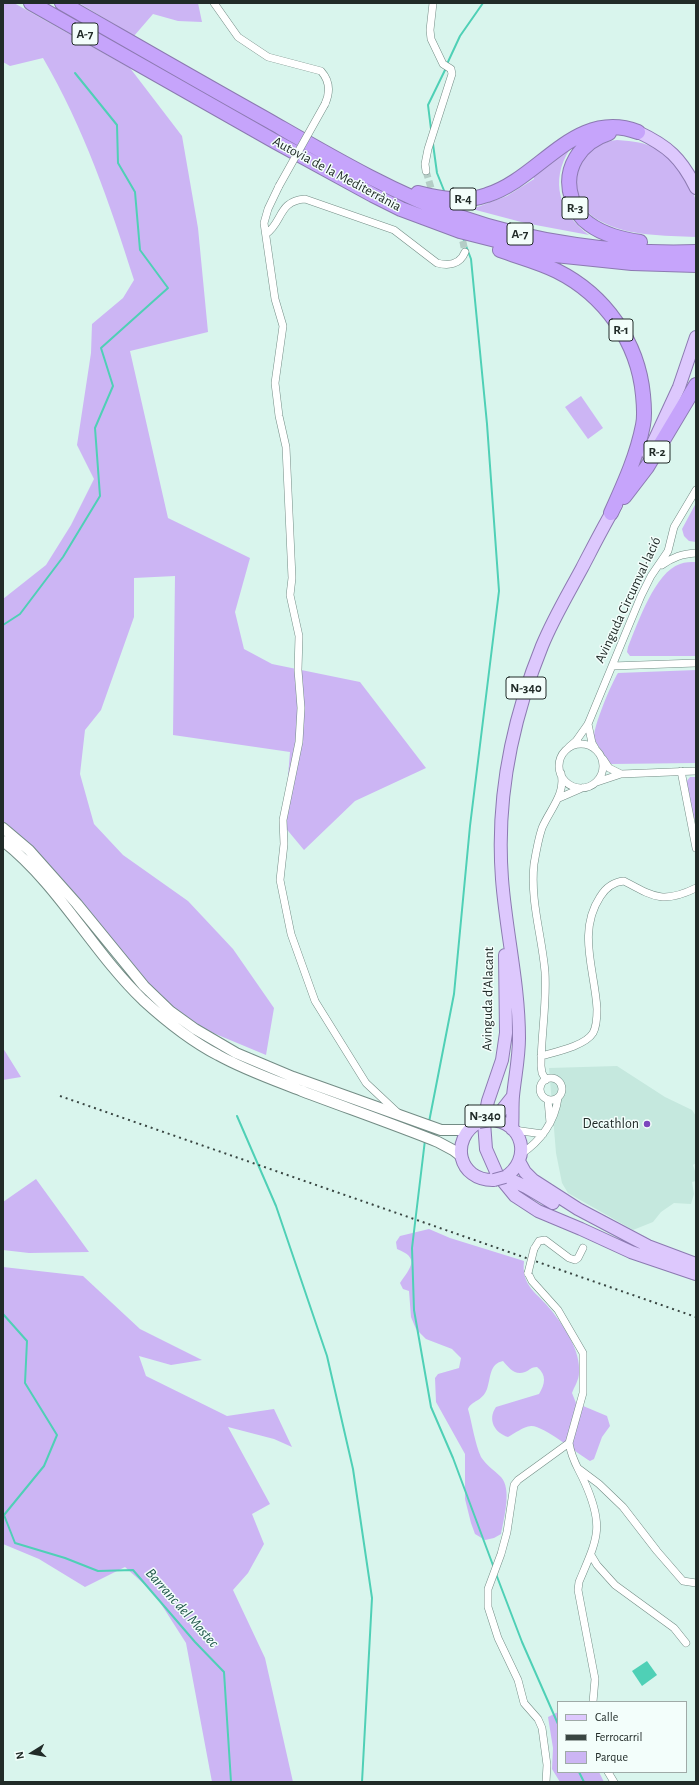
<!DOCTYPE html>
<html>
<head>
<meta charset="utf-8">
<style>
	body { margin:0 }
	#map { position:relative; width:699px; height:1785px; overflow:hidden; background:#d9f5ed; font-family:"Alegreya Sans",sans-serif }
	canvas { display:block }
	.frame { position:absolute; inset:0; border:4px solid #212b28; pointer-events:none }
	.legend { position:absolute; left:557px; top:1701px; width:130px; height:72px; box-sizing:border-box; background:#f3fefb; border:1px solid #9faaa7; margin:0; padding:5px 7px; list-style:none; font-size:12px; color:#212b28 }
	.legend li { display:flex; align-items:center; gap:8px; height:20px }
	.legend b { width:20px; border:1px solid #9faaa7 }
	.north { position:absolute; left:12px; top:1733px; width:40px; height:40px; -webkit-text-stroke:3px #f3fefb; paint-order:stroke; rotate:259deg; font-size:11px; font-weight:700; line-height:16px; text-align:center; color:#212b28 }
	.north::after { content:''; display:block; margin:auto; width:14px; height:18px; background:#212b28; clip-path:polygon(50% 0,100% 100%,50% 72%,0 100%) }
</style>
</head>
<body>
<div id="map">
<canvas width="699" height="1785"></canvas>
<div class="frame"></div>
<ul class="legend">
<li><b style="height:5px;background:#ddc8fd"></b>Calle</li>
<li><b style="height:5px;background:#394642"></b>Ferrocarril</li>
<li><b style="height:11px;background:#ccb5f4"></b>Parque</li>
</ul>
<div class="north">N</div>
</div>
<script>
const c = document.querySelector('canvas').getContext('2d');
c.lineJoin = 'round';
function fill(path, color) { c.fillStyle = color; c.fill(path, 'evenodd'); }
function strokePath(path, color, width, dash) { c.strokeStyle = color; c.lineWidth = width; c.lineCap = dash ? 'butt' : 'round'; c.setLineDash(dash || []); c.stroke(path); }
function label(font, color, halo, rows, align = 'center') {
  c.font = font + ' "Alegreya Sans",sans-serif'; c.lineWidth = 3; c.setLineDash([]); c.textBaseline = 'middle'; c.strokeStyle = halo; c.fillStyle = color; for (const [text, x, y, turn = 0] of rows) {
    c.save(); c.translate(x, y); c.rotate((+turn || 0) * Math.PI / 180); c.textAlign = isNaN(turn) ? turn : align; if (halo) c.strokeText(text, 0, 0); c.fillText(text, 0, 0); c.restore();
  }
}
fill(new Path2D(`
	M617 1066 665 1097 692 1110 696 1116V1163L693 1165 696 1174V1181L692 1182 694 1194 691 1204 674 1203 661 1212 653 1222 633 1230 568 1193 562 1183 556 1153 549 1068Z`), '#c5e8de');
fill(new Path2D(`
	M3 3H14L130 68 182 136 198 228 208 332 130 351 168 518 250 558 235 612 244 649 272 664 360 682 426 768 355 801 304 850 284 826 290 752 173 735 175 576 134 578V617L101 710 85 730 80 774 94 824 123 855 188 901 233 949 274 1008 266 1055 182 1020 133 974 77 904 3 831V599L46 565 71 525 94 479 77 445 91 353 92 324 123 298 134 280C110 204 84 128 43 58L10 66 3 62Z
	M79 3H198L202 22 178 21 153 14 134 36Z
	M617 140C651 142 663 148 683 176 689 184 695 193 696 203 697 214 696 226 696 237 663 235 630 237 600 221 560 199 572 145 617 140Z
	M570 149C549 181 560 214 589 235L525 223 472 209 507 196 534 179 533 174Z
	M581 396 603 428 588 439 565 407Z
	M696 503V542L689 541 684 536 682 529Z
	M696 562V656H630L627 652 628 647C638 623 655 572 680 564 685 562 691 562 696 562Z
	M696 670V763L611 764C608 760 595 742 594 738 593 727 612 682 618 673Z
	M690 777H696V822L693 816 686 782Z
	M3 1048 21 1077 3 1080Z
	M36 1179 89 1252 29 1253 3 1250V1202Z
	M429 1229 450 1238 524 1261C521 1287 538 1293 551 1310 564 1326 581 1351 579 1373 579 1380 574 1387 572 1393L576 1403 607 1416 610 1426 602 1437 594 1459 590 1461C578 1454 543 1425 531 1426 523 1427 515 1433 508 1437 495 1433 487 1420 496 1407L539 1394C545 1384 547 1375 537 1367 531 1367 530 1370 525 1372 515 1376 509 1368 503 1361 489 1364 491 1378 487 1389 482 1402 472 1400 468 1409 472 1423 475 1444 481 1457 486 1465 494 1470 501 1477 512 1489 504 1518 501 1534L494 1538 485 1540 475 1534 471 1523 465 1499V1454L436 1402 435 1378 438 1374 459 1368 461 1358 452 1349 426 1339 416 1329 411 1317 409 1291 403 1289 400 1283C411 1267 420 1258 397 1249L396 1242 400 1236Z
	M3 1267 83 1276 140 1329 202 1360 171 1365 139 1356 146 1376 227 1416 274 1409 292 1447 274 1439 228 1427 270 1504 252 1514 264 1544 248 1573 233 1590 265 1658 293 1782H212L186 1643 154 1593 125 1567 85 1587 39 1559 3 1544Z
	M558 1712V1772H599L604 1782H560L552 1769 553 1748 548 1717Z`), '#ccb5f4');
fill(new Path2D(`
	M647 1661 657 1675 642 1686 632 1671Z`), '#4fd0b6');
strokePath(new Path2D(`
	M447 64 460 36 483 3
	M431 129 428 105 446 68
	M433 144 437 173 445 193
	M3 625 20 614 63 557 100 496 95 428 113 386 101 348 168 288 140 250 135 192 118 163 117 125 75 73
	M237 1116 276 1206 327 1356 353 1469 372 1598 362 1782
	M429 1122 454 994 470 826 499 591 487 424 471 259 463 238
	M425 1140 412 1248 414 1310 431 1407 453 1458 494 1568
	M3 1314 27 1341 25 1383 57 1435 44 1466 4 1515 15 1543 65 1558 98 1571 133 1570 195 1642 224 1672 231 1782
	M496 1574 522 1642 558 1724
	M579 1772 584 1782`), '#4fd0b6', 2);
strokePath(new Path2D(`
	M426 171 431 188 437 197
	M459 231 463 242 465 252`), '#b4cdc6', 7, [7, 3.5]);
const street = new Path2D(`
	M214 3 238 37 268 57 321 71C330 81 330 93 325 104
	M426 171 425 164 428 149 452 74 451 69 443 64 431 39 430 30 433 3
	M279 186 268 209 264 223 275 299 283 326 275 383 279 416 286 447 292 578 290 595 299 636 298 670 301 708 299 742 283 820 284 844 280 880 291 934 315 1001 366 1083 398 1113
	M266 234C283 222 278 201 305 199L394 230 437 263C448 266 460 265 465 252
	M662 565C673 557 682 554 696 553
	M612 666 696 663
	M588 724 592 743 595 748
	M559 766a22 22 0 1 1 44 0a22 22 0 1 1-44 0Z
	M569 747 576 741 588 724 641 596 651 576 668 551 674 527 696 490
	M681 771 696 848
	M621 774 696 771
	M597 782 621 774 609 768 603 759
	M559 798 582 788
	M541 1056C555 1052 585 1046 593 1033 597 1026 597 1017 597 1009 595 971 577 932 600 897 606 887 613 882 624 881 654 897 663 904 696 888
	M540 1089a11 11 0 1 1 22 0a11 11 0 1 1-22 0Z
	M546 1080 542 1073 541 1066C541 1035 547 1004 545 972 542 936 530 901 534 864 536 852 538 840 542 828 550 809 566 794 561 773
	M548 1100 550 1123
	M514 1130 543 1134
	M521 1154C541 1141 555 1121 558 1098
	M534 1249 539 1241 545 1240 569 1258 575 1260 578 1258 583 1248
	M528 1273 532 1281 558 1310 583 1353V1393L569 1443 518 1480 514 1485 507 1532 501 1554 488 1589V1607L498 1638 518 1680 524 1703 538 1719 542 1728 547 1765 546 1782
	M569 1443C572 1461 578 1467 585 1483 605 1528 597 1539 579 1582L578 1590 595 1679 593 1702
	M579 1469 599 1484 623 1507 657 1551 683 1581 696 1583
	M591 1555 597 1565 615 1585 674 1628 686 1643
	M608 1772 614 1782`);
const secondary = new Path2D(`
	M3 828 29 850 77 904 144 986 170 1011 195 1029 236 1053 293 1077 441 1130H468
	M3 841C59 885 92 951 143 1000 166 1021 191 1041 218 1055 245 1070 274 1080 302 1091 347 1108 393 1124 438 1142L453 1150 461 1156`);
const primary = new Path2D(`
	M638 132C668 146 681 158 696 188
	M648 454 679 387 696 337
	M505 955 506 1033 502 1060 488 1101 484 1122 486 1149 497 1174 515 1196 538 1211 581 1229 631 1252 696 1274
	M490 1120C524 1121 532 1160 505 1177
	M494 1120 513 1096
	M479 1122C449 1139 458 1181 494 1180
	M512 1129C513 1118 512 1107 513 1096 515 1076 519 1058 519 1038 519 984 506 932 502 879 496 800 512 720 542 646 553 619 568 594 582 568 593 547 604 525 616 505
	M519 1161 525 1172 533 1180 578 1209 648 1246 696 1264
	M505 1177 526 1187 553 1203`);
const highway = new Path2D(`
	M31 3 276 142 373 195 401 209 460 231 555 255 632 263 696 265
	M62 3C132 43 201 83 271 122 332 157 393 193 460 217 531 242 620 255 696 252
	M609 133C580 142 562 169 572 199 575 209 580 218 589 224 604 235 622 239 640 242
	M418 193C441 199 464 203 487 195 541 178 575 108 638 132
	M500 250C519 257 539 262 557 271 605 295 638 342 643 395 644 405 645 416 643 425 637 456 624 484 611 513
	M624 497 647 467 696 385`);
strokePath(street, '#738c85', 8);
strokePath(secondary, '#738c85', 12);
strokePath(primary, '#8c7ab1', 14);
strokePath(highway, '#8c7ab1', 16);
strokePath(street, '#fff', 7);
strokePath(secondary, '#fff', 10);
strokePath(primary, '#ddc8fd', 12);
strokePath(highway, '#c6a4fb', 14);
strokePath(new Path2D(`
	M60 1096 696 1317`), '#394642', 2, [2, 4]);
const streetBridge = new Path2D(`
	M279 186 325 104
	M528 1273 534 1249`);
const primaryBridge = new Path2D(`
	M479 1122 490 1120
	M494 1180 505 1177`);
strokePath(streetBridge, '#738c85', 8, []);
strokePath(primaryBridge, '#8c7ab1', 14, []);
strokePath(streetBridge, '#fff', 7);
strokePath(primaryBridge, '#ddc8fd', 12);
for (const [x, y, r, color] of [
	[647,1124,4,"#7c46bd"]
]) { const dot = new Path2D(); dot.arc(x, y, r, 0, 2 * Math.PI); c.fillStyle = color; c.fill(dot); strokePath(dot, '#f3fefb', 1.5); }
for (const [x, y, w] of [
	[85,34,26],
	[463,199,26],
	[575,208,26],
	[520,234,26],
	[621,330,24],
	[657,452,26],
	[526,688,40],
	[485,1116,40]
]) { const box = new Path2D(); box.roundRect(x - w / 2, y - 11, w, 22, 3); c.fillStyle = '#f3fefb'; c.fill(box); strokePath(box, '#212b28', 1); }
label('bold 13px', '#212b28', null, [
	["A-7",85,34],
	["R-4",463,199],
	["R-3",575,208],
	["A-7",520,234],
	["R-1",621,330],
	["R-2",657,452],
	["N-340",526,688],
	["N-340",485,1116]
]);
label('14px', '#212b28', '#f3fefb', [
	["Autovia de la Mediterrània",337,174,28],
	["Avinguda Circumval·lació",628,600,-65],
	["Avinguda d'Alacant",488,999,-89]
]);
label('14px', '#212b28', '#f3fefb', [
	["Decathlon",639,1124]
], 'right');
label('italic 15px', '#22584c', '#f3fefb', [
	["Barranc del Mastec",182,1608,48]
]);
</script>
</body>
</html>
